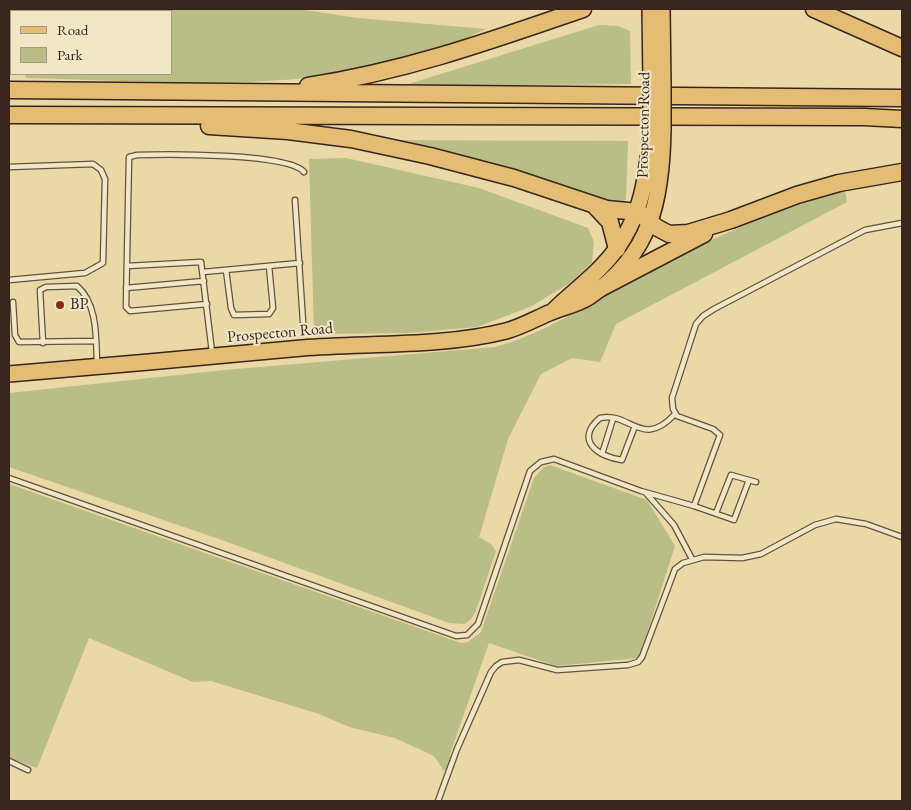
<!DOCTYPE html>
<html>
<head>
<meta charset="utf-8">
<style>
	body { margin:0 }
	#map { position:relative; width:911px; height:810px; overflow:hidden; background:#ead8a7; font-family:"EB Garamond",serif }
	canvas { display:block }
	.frame { position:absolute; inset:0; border:10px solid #38251d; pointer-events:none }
	.legend { position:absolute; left:10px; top:10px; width:162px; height:65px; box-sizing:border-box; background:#f1e6c6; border:1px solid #a79982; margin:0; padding:6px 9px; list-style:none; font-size:15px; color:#38251d }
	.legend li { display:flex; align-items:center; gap:10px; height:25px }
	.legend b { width:25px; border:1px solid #a79982 }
</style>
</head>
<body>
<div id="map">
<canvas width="911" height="810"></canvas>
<div class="frame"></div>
<ul class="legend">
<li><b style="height:6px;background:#e5bc74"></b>Road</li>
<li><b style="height:14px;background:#b8be85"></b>Park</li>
</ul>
</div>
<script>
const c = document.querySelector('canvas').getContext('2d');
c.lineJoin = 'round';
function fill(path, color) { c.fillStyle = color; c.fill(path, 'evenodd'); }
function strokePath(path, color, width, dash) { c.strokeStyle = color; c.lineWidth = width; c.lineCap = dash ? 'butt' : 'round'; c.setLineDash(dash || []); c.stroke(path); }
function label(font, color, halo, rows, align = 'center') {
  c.font = font + ' "EB Garamond",serif'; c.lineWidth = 4; c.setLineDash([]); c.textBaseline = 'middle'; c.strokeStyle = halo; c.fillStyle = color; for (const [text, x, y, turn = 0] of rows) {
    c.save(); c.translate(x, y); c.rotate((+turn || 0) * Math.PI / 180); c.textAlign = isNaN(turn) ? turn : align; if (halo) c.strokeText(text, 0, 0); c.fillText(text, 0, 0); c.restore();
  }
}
fill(new Path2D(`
	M40 9H299L358 18 486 29C468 37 449 47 430 53 306 95 155 81 25 78L26 74H171V11H40Z
	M599 25 618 26 630 31 631 84 402 86Z
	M370 140 628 141 626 200 609 208Z
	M346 158 479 188 588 228 594 242 592 262 570 283 530 307 477 327 410 333 314 334 309 159Z
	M845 191 847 202 616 324 600 362 572 358 541 374 508 439 479 537 491 544 496 551 476 611 471 619 465 624 449 623 219 539 9 467V393L225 370 495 347C544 334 588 304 632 280 701 243 769 211 845 191Z
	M550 465 647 500 675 546 639 658 556 666 489 643 450 754C452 762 450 766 444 771L434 756 395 738 349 727 319 714 211 681 193 682 89 638 37 768 9 758V484L461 643 468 642 481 632 534 478 544 467Z`), '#b8be85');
const lane = new Path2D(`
	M9 167 93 164 101 170 105 179 103 263 85 273 9 280
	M295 200 303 322
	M127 266 201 262 212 352
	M226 270 231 308 234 315 269 314 273 308 269 266
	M203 272 300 263
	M126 288 204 281
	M13 302 15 335 19 342 96 341
	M207 304 130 311 126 307 129 157 137 155C165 154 289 153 304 172
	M43 343 40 290 46 287 77 286C98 304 96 339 97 364
	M635 426 622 460C598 457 574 440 600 418 630 411 642 450 675 414
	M602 454 613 419
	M9 478 456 636 467 635 478 624 530 471 541 462 554 459 641 491 694 506 734 520 749 480
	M646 493 674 525 692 559
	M694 506 720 435 713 429 677 416 673 409 672 398 696 324 703 316 714 309 865 230 902 223
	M716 513 731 475 756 482
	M9 761 28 770
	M438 801 457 749 491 672 496 666 502 662 519 660 557 670 628 665 638 662 642 657 675 569 683 563 704 557 742 558 761 554 815 525 836 519 866 524 902 537`);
const primary = new Path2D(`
	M650 9 651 84
	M662 9 663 84
	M554 310C569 295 587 282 602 266 640 227 647 182 651 129
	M9 374C107 366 204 357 302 348 367 343 443 347 506 331 521 327 535 319 549 313 563 307 576 305 589 297 652 254 662 199 663 129`);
const highway = new Path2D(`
	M814 9 902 48
	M308 86C406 71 490 41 583 9
	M9 90 902 98
	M9 115 864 117 902 119
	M209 126 288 131 351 139 430 156 514 178 607 209 638 212 656 227 669 234 688 233 731 220 797 195 839 183 902 172
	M594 205 610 222 617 249
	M597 290 704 234`);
strokePath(lane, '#645240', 7);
strokePath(primary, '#38251d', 18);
strokePath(highway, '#38251d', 19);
strokePath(lane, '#f1e6c6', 4.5);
strokePath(primary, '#e5bc74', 15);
strokePath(highway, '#e5bc74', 16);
const primaryBridge = new Path2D(`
	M651 129V84
	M663 129V84`);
strokePath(primaryBridge, '#38251d', 18, []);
strokePath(primaryBridge, '#e5bc74', 15);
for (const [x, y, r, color] of [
	[60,305,5,"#8f2418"]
]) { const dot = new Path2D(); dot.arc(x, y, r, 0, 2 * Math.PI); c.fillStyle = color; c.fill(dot); strokePath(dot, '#f1e6c6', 2); }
label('16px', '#38251d', '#f1e6c6', [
	["Prospecton Road",644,125,-89],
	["Prospecton Road",280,333,-5]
]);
label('16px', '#38251d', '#f1e6c6', [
	["BP",70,305]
], 'left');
</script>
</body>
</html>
